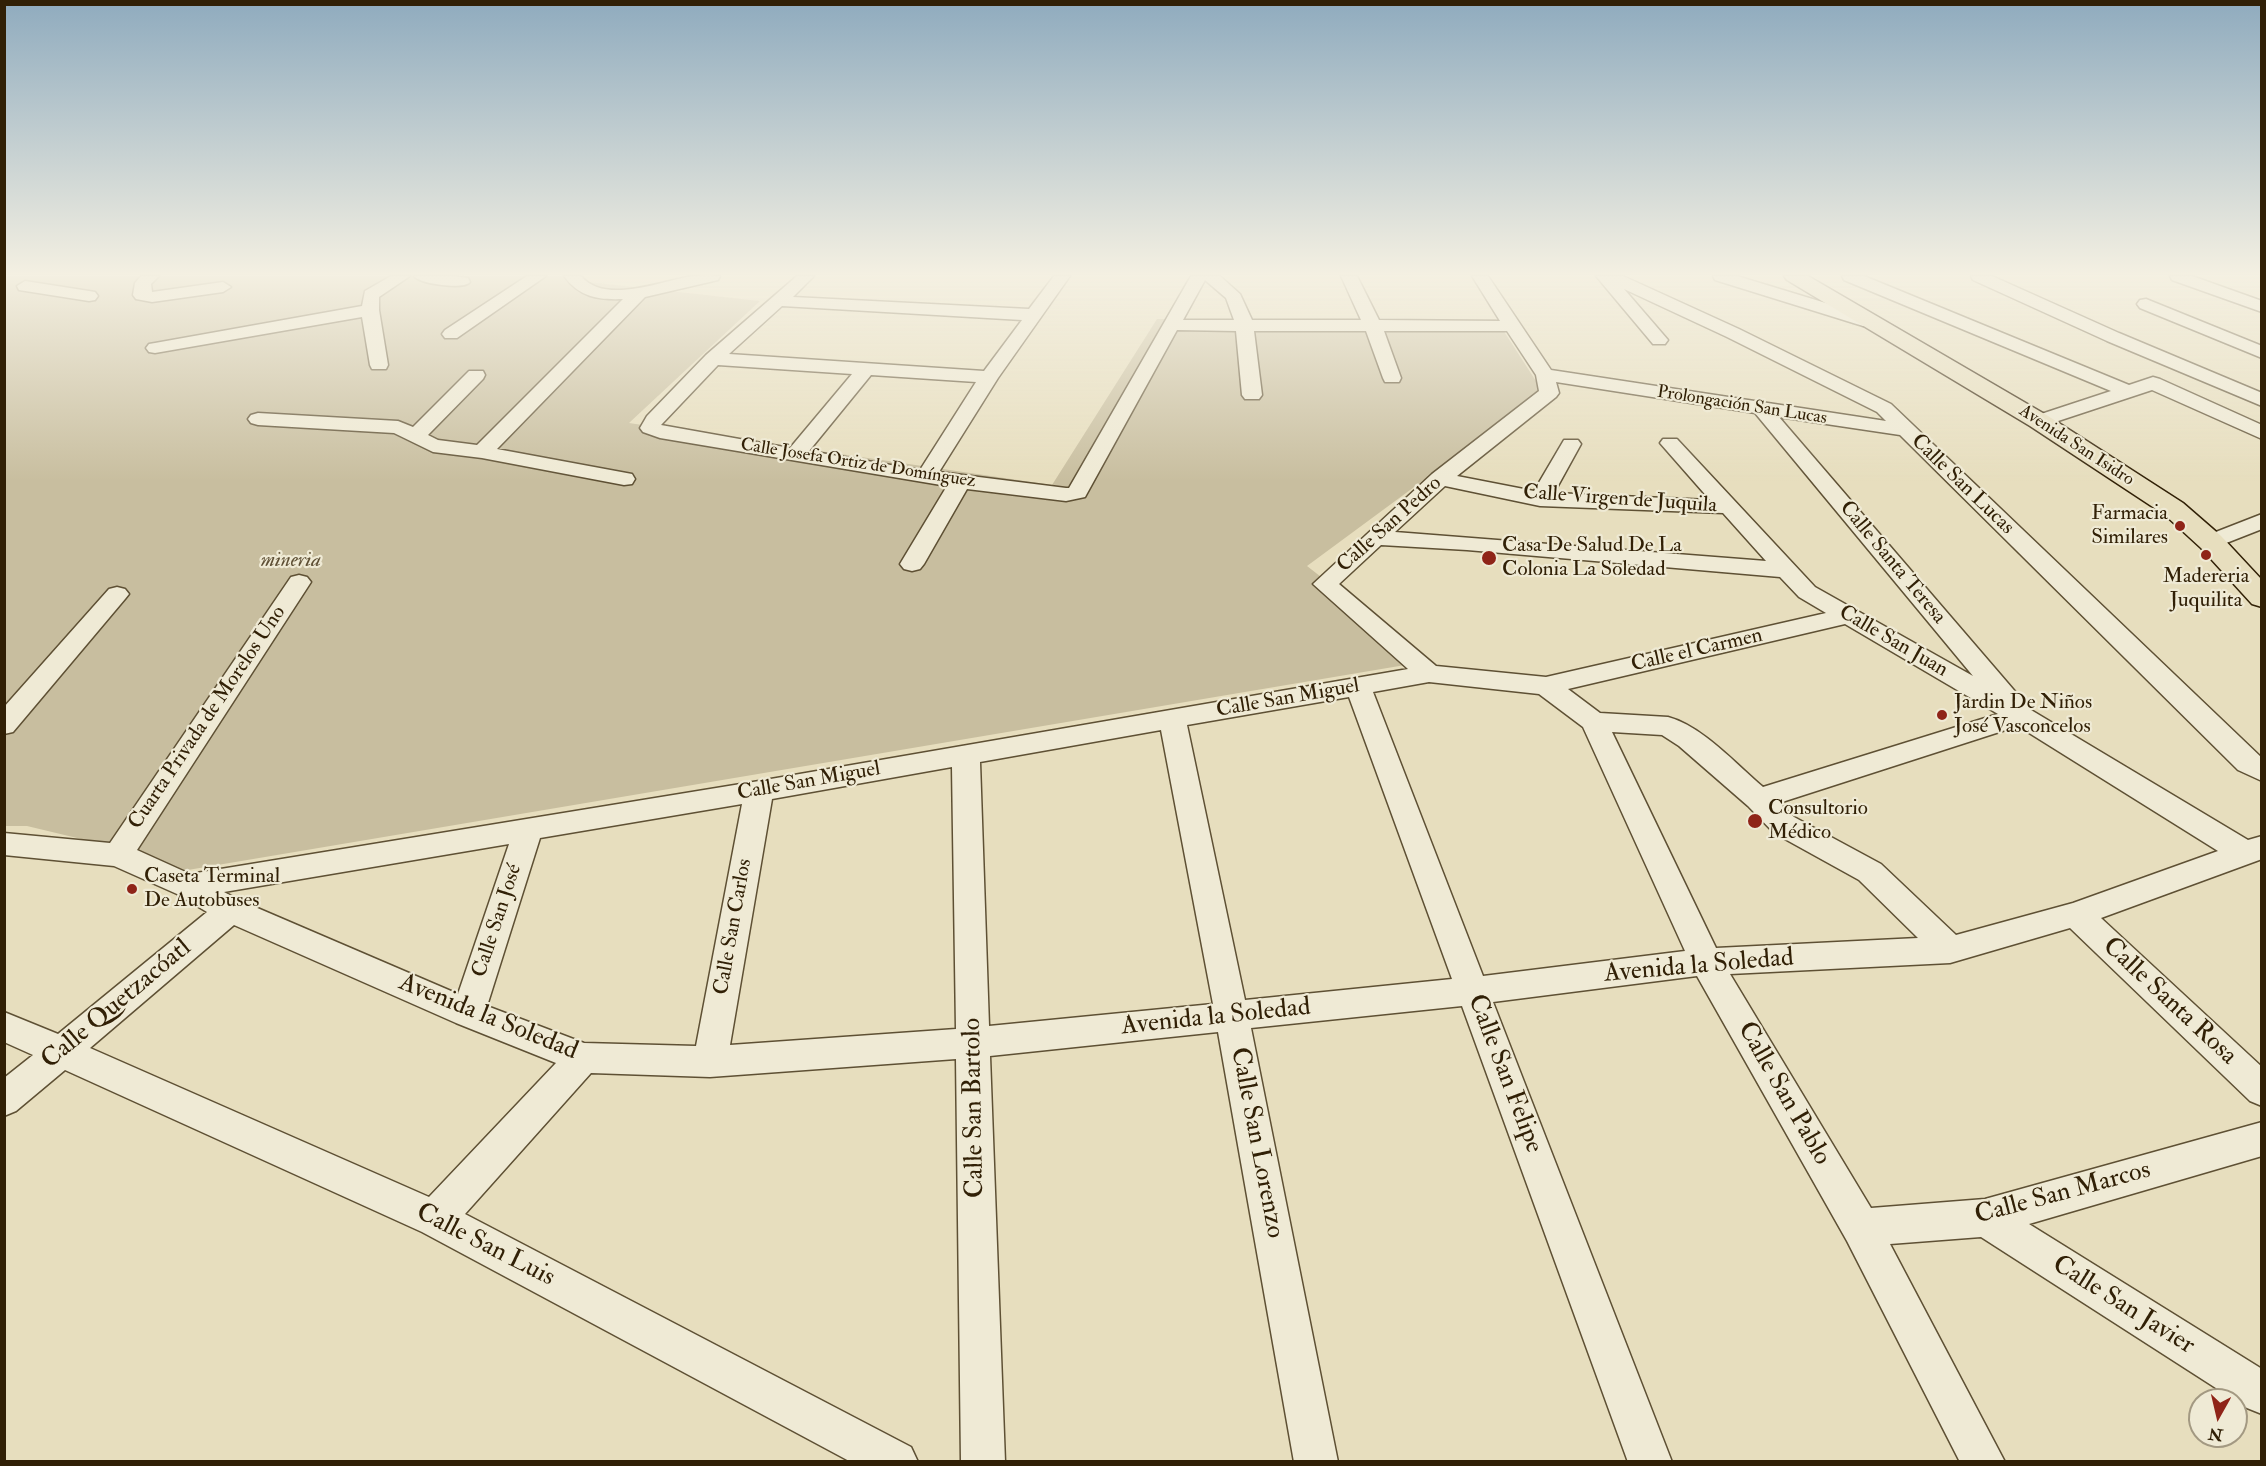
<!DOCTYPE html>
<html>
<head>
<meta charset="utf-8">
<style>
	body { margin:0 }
	#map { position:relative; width:2266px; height:1466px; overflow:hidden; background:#e7debe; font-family:"IM FELL Double Pica",serif }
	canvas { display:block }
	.frame { position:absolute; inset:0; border:6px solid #312006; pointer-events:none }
	.north { position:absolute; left:2188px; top:1388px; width:60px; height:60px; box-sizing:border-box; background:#efead5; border:2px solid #a39982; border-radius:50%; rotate:188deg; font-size:16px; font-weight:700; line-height:24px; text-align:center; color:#312006 }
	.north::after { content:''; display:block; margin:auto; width:21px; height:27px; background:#8f2418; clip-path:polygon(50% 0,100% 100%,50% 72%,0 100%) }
</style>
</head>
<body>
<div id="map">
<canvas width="2266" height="1466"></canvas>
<div class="frame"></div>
<div class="north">N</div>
</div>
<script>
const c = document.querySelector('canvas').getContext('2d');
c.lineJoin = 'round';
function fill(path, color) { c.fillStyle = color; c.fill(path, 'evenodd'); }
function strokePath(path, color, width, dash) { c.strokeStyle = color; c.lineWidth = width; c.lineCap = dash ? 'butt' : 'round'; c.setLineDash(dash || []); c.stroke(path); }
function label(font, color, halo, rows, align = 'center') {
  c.font = font + ' "IM FELL Double Pica",serif'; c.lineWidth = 4.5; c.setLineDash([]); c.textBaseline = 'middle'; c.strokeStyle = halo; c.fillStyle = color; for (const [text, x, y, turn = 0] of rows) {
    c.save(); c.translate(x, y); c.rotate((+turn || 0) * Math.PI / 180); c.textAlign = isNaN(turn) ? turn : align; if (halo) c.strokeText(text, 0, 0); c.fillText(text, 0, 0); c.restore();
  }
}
fill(new Path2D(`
	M4 276H567L571 280 760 301 629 423 1052 485 1157 319H1496L1543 392 1307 566 1429 661 170 873 123 849 27 826H5Z`), '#c8be9f');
const minor = new Path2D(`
	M141 276H159L151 284 152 292 223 282 231 287 223 292 152 302 136 299 133 295 135 283Z
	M391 276H410L379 297V310L388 365 386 369H372L370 365 362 317 155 353 149 352 146 348 149 344 155 343 362 306 365 291Z
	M414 276H453L468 278 470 282C464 290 420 284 414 276Z
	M527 276H546L457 338H445L442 334 445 330Z
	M564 276H581C605 305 661 281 692 276 701 275 712 275 720 276L718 280 645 297 497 449 632 474 635 479 632 484 624 485 482 458 433 452 394 433 258 425 251 423 248 419 251 415 258 413 398 421 413 427 469 371H483L485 375 483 379 428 435 438 440 477 445 623 299C598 300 579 297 564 276Z
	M797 276H814L793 297 1029 309 1054 276H1070L998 378 939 472 1066 488H1069L1191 276H1220L1240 294 1252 320H1361L1341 276H1357L1379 320 1500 321 1472 276H1488L1551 370 1886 421 1877 412 1727 337 1624 289 1668 340 1665 344H1653L1596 276H1623L1739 329 1891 404 2262 758V781L2238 770 1900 435 1779 417 2031 710 2248 840 2262 836V859L2101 918 2262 1067V1106L2250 1101 2070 928 1950 963 1730 974 1871 1208 1985 1199 2262 1122V1156L2029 1224 2262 1369V1414L2247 1408 1981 1237 1890 1244 2005 1462H1960L1847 1241 1697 976 1493 1002 1672 1462H1628L1462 1006 1251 1028 1338 1462H1294L1218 1032 990 1056 1005 1462H961L956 1059 710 1077 591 1073 465 1214 911 1447 918 1462H851L422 1232 65 1070 16 1111 4 1116V1078L33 1055 4 1042V1012L58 1034 207 912 177 894 114 866 4 855V833L110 843 291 577 299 575 307 577 311 582 137 850 190 874 759 781 1408 669 1313 584 1432 474 1539 391 1536 375 1507 331H1384L1401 378 1399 382H1385L1383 378 1366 331H1254L1262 395 1259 399H1245L1242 395 1236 331 1177 330 1085 497 1066 501 967 489 924 564 920 569 912 571 904 569 900 564 947 486 660 438 643 432 640 428 647 416 706 355ZM1205 280 1226 298 1234 320H1183ZM782 306 1022 320 984 371 729 354ZM718 365 852 374 790 448 661 425ZM871 375 976 382 920 470 809 451ZM1556 382 1755 413 1973 676 1815 587 1677 439H1663L1660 443 1710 500 1554 493 1581 444 1578 440H1564L1534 491 1457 476 1556 397 1559 393ZM1445 486 1540 506 1723 513 1766 561 1395 532ZM1381 545 1467 550 1780 577 1799 597 1826 613 1546 677 1436 666 1339 584ZM1845 624 1998 714 1763 787C1736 764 1702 726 1668 717L1600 713 1568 689ZM1429 682 1539 694 1583 727 1685 951 1483 976 1373 692ZM1349 697 1452 979 1245 1000 1187 725ZM2018 726 2218 851 2073 903 1956 935 1881 864 1794 817 1779 803ZM1161 730 1213 1004 989 1026 980 762ZM1612 732 1662 735 1679 746 1748 806 1774 833 1859 880 1918 938 1716 948ZM952 767 956 1029 730 1045 772 799ZM742 804 696 1046 584 1043 487 1006 540 838ZM509 844 458 994 241 901 224 892ZM234 925 456 1023 556 1063 429 1197 90 1048Z
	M1713 276H1737L1875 318 1878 322 1875 326H1863L1715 280Z
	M1842 276H1864L2129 385 2153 377 2160 379 2262 425V439L2152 390 2046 425H2032L2029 421 2032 417 2111 391 1844 280Z
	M1971 276H1992L2119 333 2262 393V406L2107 341 1973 280Z
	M2170 276H2192L2262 301V312L2172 280Z
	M25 281 89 291 95 292 98 296 95 300 89 301 19 290 17 286Z
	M2146 299 2262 346V358L2140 308 2137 304 2140 300Z
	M2262 514V529L2211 549 2203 547 2200 542 2203 537Z
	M117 587 125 589 129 594 125 599 13 732 4 734V707L109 589Z`);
const major = new Path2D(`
	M1784 276H1808L2048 416 2183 503 2221 536 2262 580V607L2252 604 2201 548 2165 515 2030 426 1787 280Z`);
strokePath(minor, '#5e5034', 3);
strokePath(major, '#312006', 3);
fill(minor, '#efead5');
fill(major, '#e7debe');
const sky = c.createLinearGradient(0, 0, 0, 481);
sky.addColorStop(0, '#8fabbe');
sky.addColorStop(0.57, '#f4f0e2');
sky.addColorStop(1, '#f4f0e200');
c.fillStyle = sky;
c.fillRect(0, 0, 2266, 481);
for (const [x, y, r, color] of [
	[2180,526,6,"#8f2418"],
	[2206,555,6,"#8f2418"],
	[1489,558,8,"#8f2418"],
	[1942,715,6,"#8f2418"],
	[1755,821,8,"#8f2418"],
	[132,889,6,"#8f2418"]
]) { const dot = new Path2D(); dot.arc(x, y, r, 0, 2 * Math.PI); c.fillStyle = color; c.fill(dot); strokePath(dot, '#efead5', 2); }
label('18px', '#312006', '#efead5', [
	["Prolongación San Lucas",1742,406,9],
	["Avenida San Isidro",2076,446,33],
	["Calle Josefa Ortiz de Domínguez",858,464,9]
]);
label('21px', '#312006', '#efead5', [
	["Calle San Lucas",1962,485,44],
	["Calle Virgen de Juquila",1620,500,4],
	["Calle San Pedro",1390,525,-42],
	["Calle Santa Teresa",1892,563,50],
	["Calle San Juan",1893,642,30],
	["Calle el Carmen",1697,651,-13],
	["Calle San Miguel",1288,699,-10],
	["Cuarta Privada de Morelos Uno",208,718,-56],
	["Calle San Miguel",809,782,-10],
	["Calle San José",498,921,-72],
	["Calle San Carlos",734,927,-80]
]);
label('21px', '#312006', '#efead5', [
	["Farmacia",2168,514,"right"],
	["Similares",2168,538,"right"],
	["Casa De Salud De La",1502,546],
	["Colonia La Soledad",1502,570],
	["Madereria",2206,577,"center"],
	["Juquilita",2206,601,"center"],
	["Jardin De Niños",1954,703],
	["José Vasconcelos",1954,727],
	["Consultorio",1768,809],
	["Médico",1768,833],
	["Caseta Terminal",144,877],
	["De Autobuses",144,901]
], 'left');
label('italic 21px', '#5e4f34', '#efead5', [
	["mineria",291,561]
]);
label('26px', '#312006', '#efead5', [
	["Avenida la Soledad",1699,967,-5],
	["Calle Santa Rosa",2169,1002,43],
	["Calle Quetzacóatl",117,1005,-40],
	["Avenida la Soledad",488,1018,22],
	["Avenida la Soledad",1216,1018,-6],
	["Calle San Felipe",1504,1074,69],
	["Calle San Pablo",1783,1094,60],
	["Calle San Bartolo",975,1108,-91],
	["Calle San Lorenzo",1256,1143,79],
	["Calle San Marcos",2063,1194,-15],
	["Calle San Luis",485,1246,27],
	["Calle San Javier",2123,1306,32]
]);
</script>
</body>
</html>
